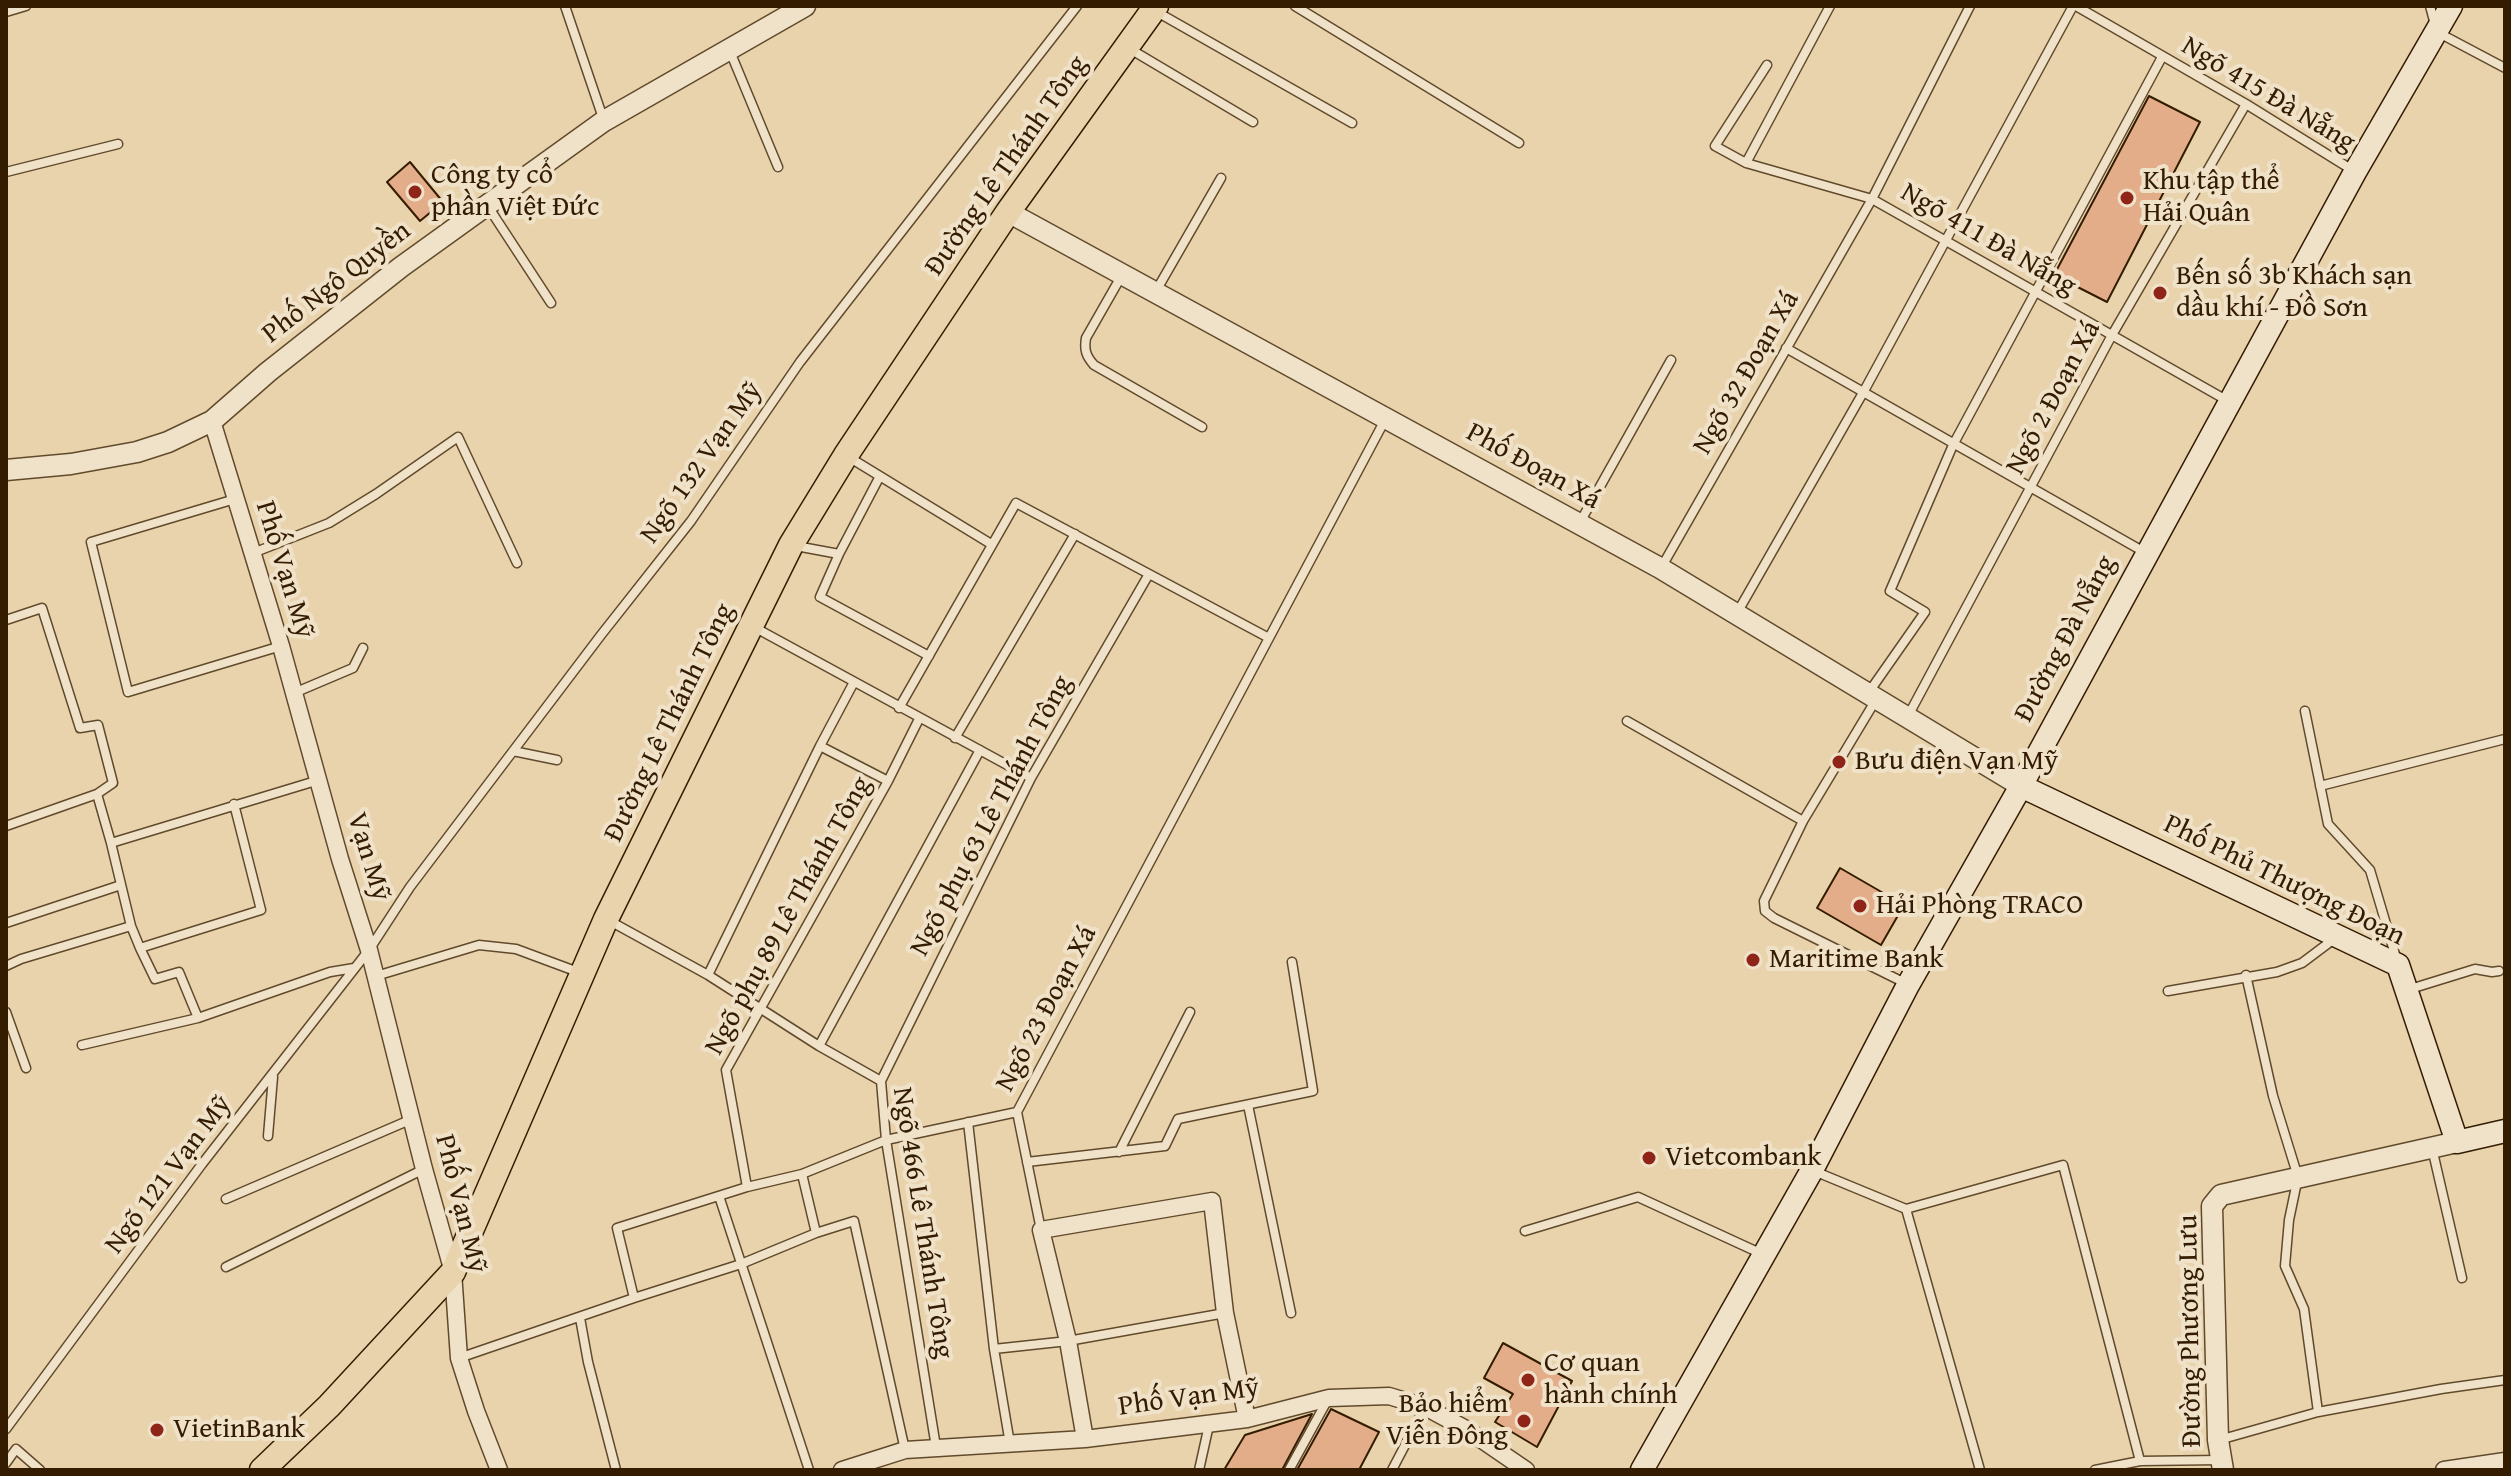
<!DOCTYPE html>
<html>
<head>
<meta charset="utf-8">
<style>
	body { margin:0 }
	#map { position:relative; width:2511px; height:1476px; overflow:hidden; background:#e8d3ac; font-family:"Gentium Book Plus",serif }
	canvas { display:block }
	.frame { position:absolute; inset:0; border:8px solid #341c00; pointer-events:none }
</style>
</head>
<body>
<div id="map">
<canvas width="2511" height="1476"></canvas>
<div class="frame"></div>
</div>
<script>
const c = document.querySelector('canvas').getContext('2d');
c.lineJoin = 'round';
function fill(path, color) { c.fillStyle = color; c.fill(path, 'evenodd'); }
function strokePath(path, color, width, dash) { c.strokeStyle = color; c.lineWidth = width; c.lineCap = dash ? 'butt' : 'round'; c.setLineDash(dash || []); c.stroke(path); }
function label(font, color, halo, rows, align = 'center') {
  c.font = font + ' "Gentium Book Plus",serif'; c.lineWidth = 8; c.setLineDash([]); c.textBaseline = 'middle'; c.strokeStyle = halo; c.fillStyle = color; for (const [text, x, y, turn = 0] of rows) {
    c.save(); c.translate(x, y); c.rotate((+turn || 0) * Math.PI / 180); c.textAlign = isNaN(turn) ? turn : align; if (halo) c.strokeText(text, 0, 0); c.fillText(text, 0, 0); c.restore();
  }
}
const building = new Path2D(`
	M2149 96 2200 122 2107 302 2054 275Z
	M410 162 443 202 420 221 387 182Z
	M1840 868 1904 905 1881 945 1817 908Z
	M1503 1343 1572 1381 1537 1447 1495 1422 1513 1394 1484 1378Z
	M1331 1409 1379 1432 1359 1470H1297Z
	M1312 1414 1282 1470H1224L1245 1435Z`);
fill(building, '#e3ad89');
strokePath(building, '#341c00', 2);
const service = new Path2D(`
	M565 6 604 121
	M1295 6 1519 143
	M2076 6 2246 104 2354 171
	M2430 6 2437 32 2505 68
	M6 12 26 6
	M1157 12 1352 123
	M729 49 778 167
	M1130 49 1253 122
	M1767 65 1715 146 1746 163 1872 199 2228 401
	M1746 163 1830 6
	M6 172 118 144
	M487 205 551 303
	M1122 275 1086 338C1084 350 1086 356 1094 365L1202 427
	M1156 291 1221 178
	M1786 348 2146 553
	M847 456 991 544
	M235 499 91 542 128 692 281 646
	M1579 524 1671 360
	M796 546 839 554 820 597 929 656
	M253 553 329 523 376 494 458 437 517 563
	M839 554 880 476
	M1661 568 1872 199 1970 6
	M1737 613 1864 391 2073 6
	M6 620 42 608 80 728 98 725 113 783 97 794 6 826
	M752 626 1031 778
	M1869 692 1925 612 1890 591 1953 445 2162 57
	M294 693 353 668 363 648
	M1877 698 1803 821 1764 901 1765 911 1774 918 1907 984
	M899 708 1016 503 1269 638
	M2305 711 2328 824 2370 870 2397 961
	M1908 716 2112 335 2246 104
	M1627 721 1803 821
	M955 738 1075 534
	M820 746 854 682
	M513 751 557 760
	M2320 786 2505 739
	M97 794 111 843
	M608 920 708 975 819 1046 881 1081 886 1140 936 1447
	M6 923 121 885
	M131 926 140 948 261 910 234 804
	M140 948 155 979 179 972 198 1018
	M6 966 21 959 131 926 111 843 319 780
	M708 975 820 746 888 781
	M2246 975 2273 1096 2298 1177 2289 1220 2285 1266 2304 1309 2318 1412
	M376 976 479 945 516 949 578 972
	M2407 990 2475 969 2492 972 2499 971
	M2168 991 2277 972 2302 963 2334 939
	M6 1012 26 1068
	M82 1045 198 1018 330 972 354 968
	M819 1046 980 750
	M881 1081 1031 778 1149 574
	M1248 1105 1291 1313
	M1017 1112 1041 1230
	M968 1122 994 1349 1010 1444
	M268 1136 273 1077
	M2432 1148 2462 1278
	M1119 1152 1190 1012
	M1027 1162 1165 1146 1178 1119 1313 1091 1292 962
	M1814 1171 1906 1209 2063 1165 2140 1461
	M802 1174 816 1233 854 1221 905 1450
	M747 1187 726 1070 888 781 919 719
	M719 1196 809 1470
	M226 1199 412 1119
	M1906 1209 1980 1470
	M1525 1231 1638 1197 1762 1254
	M226 1267 424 1169
	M634 1298 741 1264 816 1233
	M580 1318 588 1362 616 1470
	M994 1349 1068 1341 1225 1313
	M459 1358 634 1298 617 1228 747 1187 802 1174 886 1140 1017 1112 1386 418
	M6 1429 202 1164 369 950 410 887 601 635 691 521 800 362 1077 6
	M2219 1440 2318 1412 2441 1389 2505 1380
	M6 1463 16 1449 40 1470
	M1199 1470 1209 1425
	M1289 1470 1328 1399
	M1392 1470 1425 1407
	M2095 1470 2140 1461 2221 1460`);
const minor = new Path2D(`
	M212 421 281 646 340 859 369 950 424 1169 453 1272 459 1358 476 1411 499 1470
	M1085 1439 1068 1341 1041 1230 1212 1201 1225 1313 1247 1419
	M842 1470 905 1450 1085 1439 1247 1419 1329 1398 1389 1396 1425 1407 1466 1429 1526 1470
	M2444 1470 2505 1461`);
const tertiary = new Path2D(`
	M1008 212 1660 568 2021 786
	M6 470 71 464 137 452 168 442 212 421 268 372 401 267 604 121 805 6
	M2223 1470 2218 1440 2212 1206 2221 1195 2457 1142`);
const secondary = new Path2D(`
	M2021 786 2398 965 2457 1142 2505 1131
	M1642 1470 1812 1170 1908 985 2021 786 2355 172 2451 6`);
const primary = new Path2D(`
	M262 1470 329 1406 453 1272 606 919 791 545 846 455 1008 212 1156 6`);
strokePath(service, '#614a2b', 11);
strokePath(minor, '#614a2b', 19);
strokePath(tertiary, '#614a2b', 23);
strokePath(secondary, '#341c00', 25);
strokePath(primary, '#341c00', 27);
strokePath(service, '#f0e2c9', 8);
strokePath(minor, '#f0e2c9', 16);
strokePath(tertiary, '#f0e2c9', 20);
strokePath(secondary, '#f0e2c9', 22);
strokePath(primary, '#e8d3ac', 24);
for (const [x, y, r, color] of [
	[415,192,8,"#8f2418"],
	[2127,198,8,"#8f2418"],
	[2160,293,8,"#8f2418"],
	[1839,762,8,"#8f2418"],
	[1860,906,8,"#8f2418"],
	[1753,960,8,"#8f2418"],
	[1649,1158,8,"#8f2418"],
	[1528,1380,8,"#8f2418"],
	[1524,1421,8,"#8f2418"],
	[157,1430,8,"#8f2418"]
]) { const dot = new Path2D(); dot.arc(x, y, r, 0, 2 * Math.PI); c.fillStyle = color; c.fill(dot); strokePath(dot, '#f0e2c9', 3); }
label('28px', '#341c00', '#f0e2c9', [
	["Ngõ 415 Đà Nẵng",2268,95,31],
	["Đường Lê Thánh Tông",1007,166,-55],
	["Ngõ 411 Đà Nẵng",1988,240,30],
	["Phố Ngô Quyền",337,283,-38],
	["Ngõ 32 Đoạn Xá",1747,373,-60],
	["Ngõ 2 Đoạn Xá",2054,398,-62],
	["Ngõ 132 Vạn Mỹ",702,463,-55],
	["Phố Đoạn Xá",1533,467,29],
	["Phố Vạn Mỹ",284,570,73],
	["Đường Đà Nẵng",2066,639,-62],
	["Đường Lê Thánh Tông",670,723,-64],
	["Ngõ phụ 63 Lê Thánh Tông",992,816,-62],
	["Vạn Mỹ",368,857,73],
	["Phố Phủ Thượng Đoạn",2284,881,26],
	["Ngõ phụ 89 Lê Thánh Tông",789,916,-61],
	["Ngõ 23 Đoạn Xá",1047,1009,-62],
	["Ngõ 121 Vạn Mỹ",169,1175,-53],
	["Phố Vạn Mỹ",460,1204,76],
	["Ngõ 466 Lê Thánh Tông",922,1223,81],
	["Đường Phương Lưu",2191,1331,-91],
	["Phố Vạn Mỹ",1189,1398,-8]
]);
label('28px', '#341c00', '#f0e2c9', [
	["Công ty cổ",431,176],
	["phần Việt Đức",431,208],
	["Khu tập thể",2143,182],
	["Hải Quân",2143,214],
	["Bến số 3b Khách sạn",2176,277],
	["dầu khí - Đồ Sơn",2176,309],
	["Bưu điện Vạn Mỹ",1855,762],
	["Hải Phòng TRACO",1876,906],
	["Maritime Bank",1769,960],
	["Vietcombank",1665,1158],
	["Cơ quan",1544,1364],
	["hành chính",1544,1396],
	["Bảo hiểm",1508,1405,"right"],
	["Viễn Đông",1508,1437,"right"],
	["VietinBank",173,1430]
], 'left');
</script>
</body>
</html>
